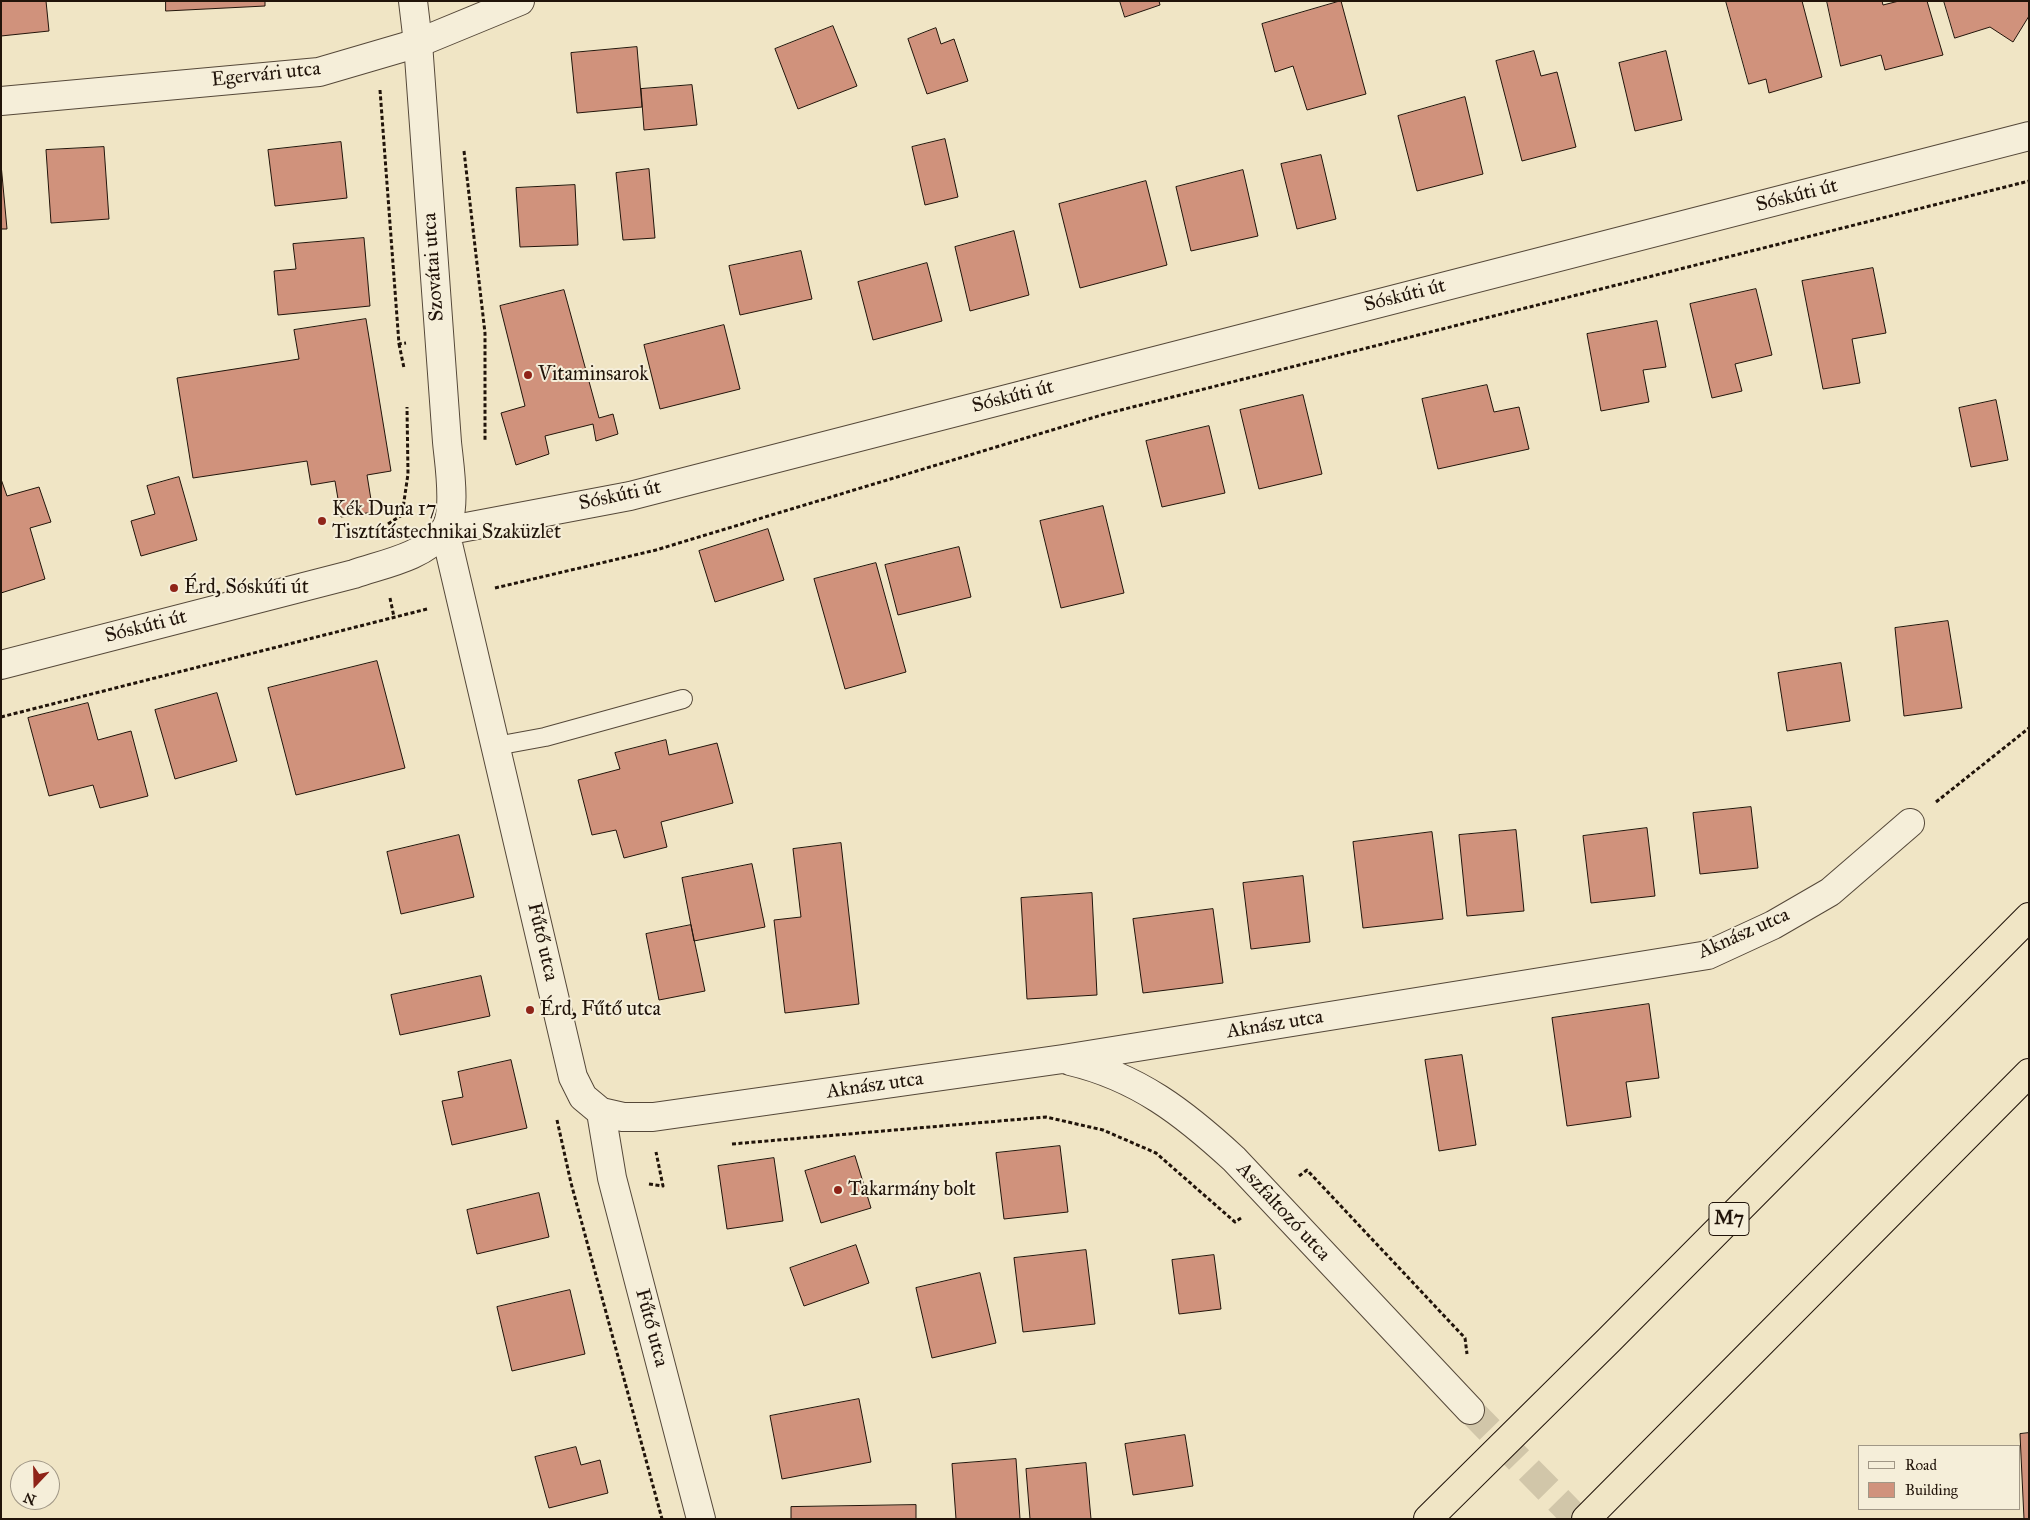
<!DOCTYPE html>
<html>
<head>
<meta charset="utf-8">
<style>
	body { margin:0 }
	#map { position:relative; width:2030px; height:1520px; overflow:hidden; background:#f0e5c5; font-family:"IM FELL Great Primer",serif }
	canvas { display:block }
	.frame { position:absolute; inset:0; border:2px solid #21140a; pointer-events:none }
	.legend { position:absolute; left:1858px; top:1445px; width:162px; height:65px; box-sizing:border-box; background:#f5eed9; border:1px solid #a09786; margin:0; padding:6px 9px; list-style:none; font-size:15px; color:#21140a }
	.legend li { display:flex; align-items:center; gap:10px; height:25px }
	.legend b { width:25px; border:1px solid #a09786 }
	.north { position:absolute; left:10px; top:1460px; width:50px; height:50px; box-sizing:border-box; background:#f5eed9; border:1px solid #a09786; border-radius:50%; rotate:201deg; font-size:14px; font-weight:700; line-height:20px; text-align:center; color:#21140a }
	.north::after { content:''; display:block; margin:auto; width:18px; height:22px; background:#8f2418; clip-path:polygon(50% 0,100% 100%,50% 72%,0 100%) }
</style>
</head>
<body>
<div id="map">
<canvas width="2030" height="1520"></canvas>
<div class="frame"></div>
<ul class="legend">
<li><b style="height:6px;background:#f5eed9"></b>Road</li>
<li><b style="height:14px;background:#d0927c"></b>Building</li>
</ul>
<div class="north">N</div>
</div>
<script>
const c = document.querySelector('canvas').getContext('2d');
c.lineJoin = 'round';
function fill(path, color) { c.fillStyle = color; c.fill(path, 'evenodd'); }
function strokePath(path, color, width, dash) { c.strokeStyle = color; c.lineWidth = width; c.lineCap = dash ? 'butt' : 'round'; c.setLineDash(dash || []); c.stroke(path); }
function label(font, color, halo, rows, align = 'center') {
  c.font = font + ' "IM FELL Great Primer",serif'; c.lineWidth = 4; c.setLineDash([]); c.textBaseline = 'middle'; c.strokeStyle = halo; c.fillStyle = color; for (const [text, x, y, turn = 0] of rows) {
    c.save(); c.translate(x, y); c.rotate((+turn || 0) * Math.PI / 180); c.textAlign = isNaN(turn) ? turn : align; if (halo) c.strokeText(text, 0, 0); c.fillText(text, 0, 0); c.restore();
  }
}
const building = new Path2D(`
	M1 1H46L49 31 1 36Z
	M166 1H265V6L166 11Z
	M1120 1H1159L1160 5 1125 17Z
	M1341 1 1366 94 1307 110 1293 66 1275 72 1262 24Z
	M1726 1H1802L1822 77 1769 93 1766 79 1749 84Z
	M1827 1H1882L1883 5 1899 1H1927L1943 55 1885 70 1881 55 1841 66Z
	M1944 1H2029V16L2013 42 1990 27 1955 38Z
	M833 26 857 86 798 109 775 49Z
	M936 28 941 44 954 39 968 81 927 94 908 39Z
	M637 47 642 107 577 113 571 53Z
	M1534 51 1541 76 1557 72 1576 147 1522 161 1496 61Z
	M1666 51 1682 120 1635 131 1619 63Z
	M692 85 697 125 644 130 641 89Z
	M1465 97 1483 174 1417 191 1398 116Z
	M945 139 958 197 925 205 912 147Z
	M341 142 347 198 275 206 268 150Z
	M104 147 109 219 51 223 46 150Z
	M1321 155 1336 219 1297 229 1281 164Z
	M1 164 7 229H1Z
	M649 169 655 238 623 240 616 173Z
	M1243 170 1258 236 1191 251 1176 187Z
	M1146 181 1167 265 1080 288 1059 204Z
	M575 185 578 245 520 247 516 188Z
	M1014 231 1029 295 970 311 955 247Z
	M364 238 370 306 278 315 274 271 296 269 293 244Z
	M801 251 812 299 740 315 729 266Z
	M927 263 942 321 873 340 858 282Z
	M1873 268 1886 333 1852 339 1860 383 1823 389 1802 281Z
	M1756 289 1772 355 1735 364 1742 391 1712 398 1690 304Z
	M564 290 599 418 613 414 618 434 596 441 593 424 545 436 549 454 516 465 501 413 525 406 500 306Z
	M366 319 391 471 367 475 373 512 341 517 335 481 311 485 307 461 193 478 177 378 299 359 294 330Z
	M1657 321 1666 367 1643 370 1649 402 1601 411 1587 334Z
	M724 325 740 389 660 409 644 345Z
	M1487 385 1494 412 1519 407 1529 449 1438 469 1422 399Z
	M1303 395 1322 474 1259 489 1240 410Z
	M1996 400 2008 460 1971 467 1959 408Z
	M1209 426 1225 493 1162 507 1146 441Z
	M179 477 197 540 141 556 131 521 155 514 147 486Z
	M1 479 7 496 39 487 51 522 30 528 45 579 1 593Z
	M1103 506 1124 593 1061 608 1040 521Z
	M768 529 784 580 715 602 699 551Z
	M959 547 971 597 898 615 885 565Z
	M876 563 906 672 845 689 814 579Z
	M1948 621 1962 708 1904 716 1895 628Z
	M377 661 405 768 296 795 268 688Z
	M1841 663 1850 721 1787 731 1778 673Z
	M217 693 237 761 175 779 155 710Z
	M88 703 98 740 131 731 148 796 100 808 93 785 49 796 28 718Z
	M666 740 669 755 717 743 733 803 661 822 667 847 624 858 616 830 592 835 578 780 620 769 615 753Z
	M1751 807 1758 868 1700 874 1693 813Z
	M1647 828 1655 896 1591 903 1583 836Z
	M1516 830 1524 911 1467 916 1459 835Z
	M1432 832 1443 919 1363 928 1353 842Z
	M459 835 474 897 401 914 387 852Z
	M841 843 859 1004 785 1013 774 920 801 917 793 849Z
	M752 864 765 927 694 941 682 878Z
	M1303 876 1310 942 1251 949 1243 883Z
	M1092 893 1097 995 1027 999 1021 898Z
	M1213 909 1223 983 1143 993 1133 919Z
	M691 925 705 991 659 1000 646 934Z
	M481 976 490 1016 400 1035 391 995Z
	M1649 1004 1659 1078 1626 1082 1631 1117 1567 1126 1552 1018Z
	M1462 1055 1476 1145 1439 1151 1425 1060Z
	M511 1060 527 1128 452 1145 442 1101 463 1097 458 1072Z
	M1060 1146 1068 1212 1004 1219 996 1153Z
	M855 1156 871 1208 821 1223 805 1171Z
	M774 1158 783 1221 727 1229 718 1166Z
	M539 1193 549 1237 477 1254 467 1210Z
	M856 1245 869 1283 804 1306 790 1268Z
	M1086 1250 1095 1324 1023 1332 1014 1258Z
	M1214 1255 1221 1309 1179 1314 1172 1260Z
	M980 1273 996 1343 932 1358 916 1288Z
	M570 1290 585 1354 512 1371 497 1307Z
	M859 1399 871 1462 782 1479 770 1416Z
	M2029 1433V1519H2024L2020 1434Z
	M1185 1435 1193 1486 1133 1495 1125 1444Z
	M576 1447 581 1465 600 1460 608 1493 549 1508 535 1457Z
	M1016 1459 1020 1519H956L952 1464Z
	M1086 1463 1091 1519H1030L1026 1469Z
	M916 1505V1519H791V1507Z`);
fill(building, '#d0927c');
strokePath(building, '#21140a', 1);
strokePath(new Path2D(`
	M1470 1410 1577 1519`), '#d1c6a9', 28, [28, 14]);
const service = new Path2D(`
	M496 746 545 737 683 699`);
const minor = new Path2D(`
	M1 101 319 72 418 43 520 1
	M1070 1061C1138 1077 1184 1113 1234 1159L1470 1410
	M601 1112 623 1117H653L1063 1059 1708 955 1773 925 1830 892 1910 823
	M701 1519 612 1178 601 1112 583 1097 573 1077 445 531 630 496 2029 136`);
const tertiary = new Path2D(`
	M1 665 354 574C383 564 423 557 443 532 458 515 449 464 447 442L418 43 413 1`);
const motorway = new Path2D(`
	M1428 1519 1609 1340 2029 917
	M1586 1519 2029 1073`);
strokePath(service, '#554839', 20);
strokePath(minor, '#554839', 30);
strokePath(tertiary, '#554839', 30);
strokePath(motorway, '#21140a', 30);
strokePath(new Path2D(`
	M380 90 399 344 406 343
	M464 151 485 333V441
	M399 344 404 368
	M388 524 402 515 408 474 407 407
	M495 588 656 550 1105 414 2029 181
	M390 598 394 617
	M1 717 427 609
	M1936 802 2029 728
	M557 1120 571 1183 662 1519
	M732 1144 1046 1117 1103 1130 1156 1153 1235 1222 1241 1218
	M1299 1176 1307 1170 1465 1338 1467 1354
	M649 1184 663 1186 656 1152`), '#21140a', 3, [4, 2.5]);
strokePath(service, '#f5eed9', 18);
strokePath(minor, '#f5eed9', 28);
strokePath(tertiary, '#f5eed9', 28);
strokePath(motorway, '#f0e5c5', 28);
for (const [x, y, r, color] of [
	[528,375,5,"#8f2418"],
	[322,521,5,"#8f2418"],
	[174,588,5,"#8f2418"],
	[530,1010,5,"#8f2418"],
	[838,1190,5,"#8f2418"]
]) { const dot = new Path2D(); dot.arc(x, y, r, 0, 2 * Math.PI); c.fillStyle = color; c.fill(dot); strokePath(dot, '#f5eed9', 2); }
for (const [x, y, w] of [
	[1729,1219,40]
]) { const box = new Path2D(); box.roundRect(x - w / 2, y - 16.5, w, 33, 4); c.fillStyle = '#f5eed9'; c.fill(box); strokePath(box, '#21140a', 1); }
label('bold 19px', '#21140a', null, [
	["M7",1729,1219]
]);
label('20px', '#21140a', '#f5eed9', [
	["Egervári utca",266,75,-6],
	["Sóskúti út",1797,196,-14],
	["Szovátai utca",434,267,-94],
	["Sóskúti út",1405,296,-14],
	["Sóskúti út",1013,397,-14],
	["Sóskúti út",620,496,-12],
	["Sóskúti út",146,627,-14],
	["Aknász utca",1744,934,-24],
	["Fűtő utca",542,942,77],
	["Aknász utca",1275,1025,-9],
	["Aknász utca",875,1086,-8],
	["Aszfaltozó utca",1283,1212,47],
	["Fűtő utca",651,1328,75]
]);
label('20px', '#21140a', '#f5eed9', [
	["Vitaminsarok",538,375],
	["Kék Duna 17",332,510],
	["Tisztítástechnikai Szaküzlet",332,533],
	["Érd, Sóskúti út",184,588],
	["Érd, Fűtő utca",540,1010],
	["Takarmány bolt",848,1190]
], 'left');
</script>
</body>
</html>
